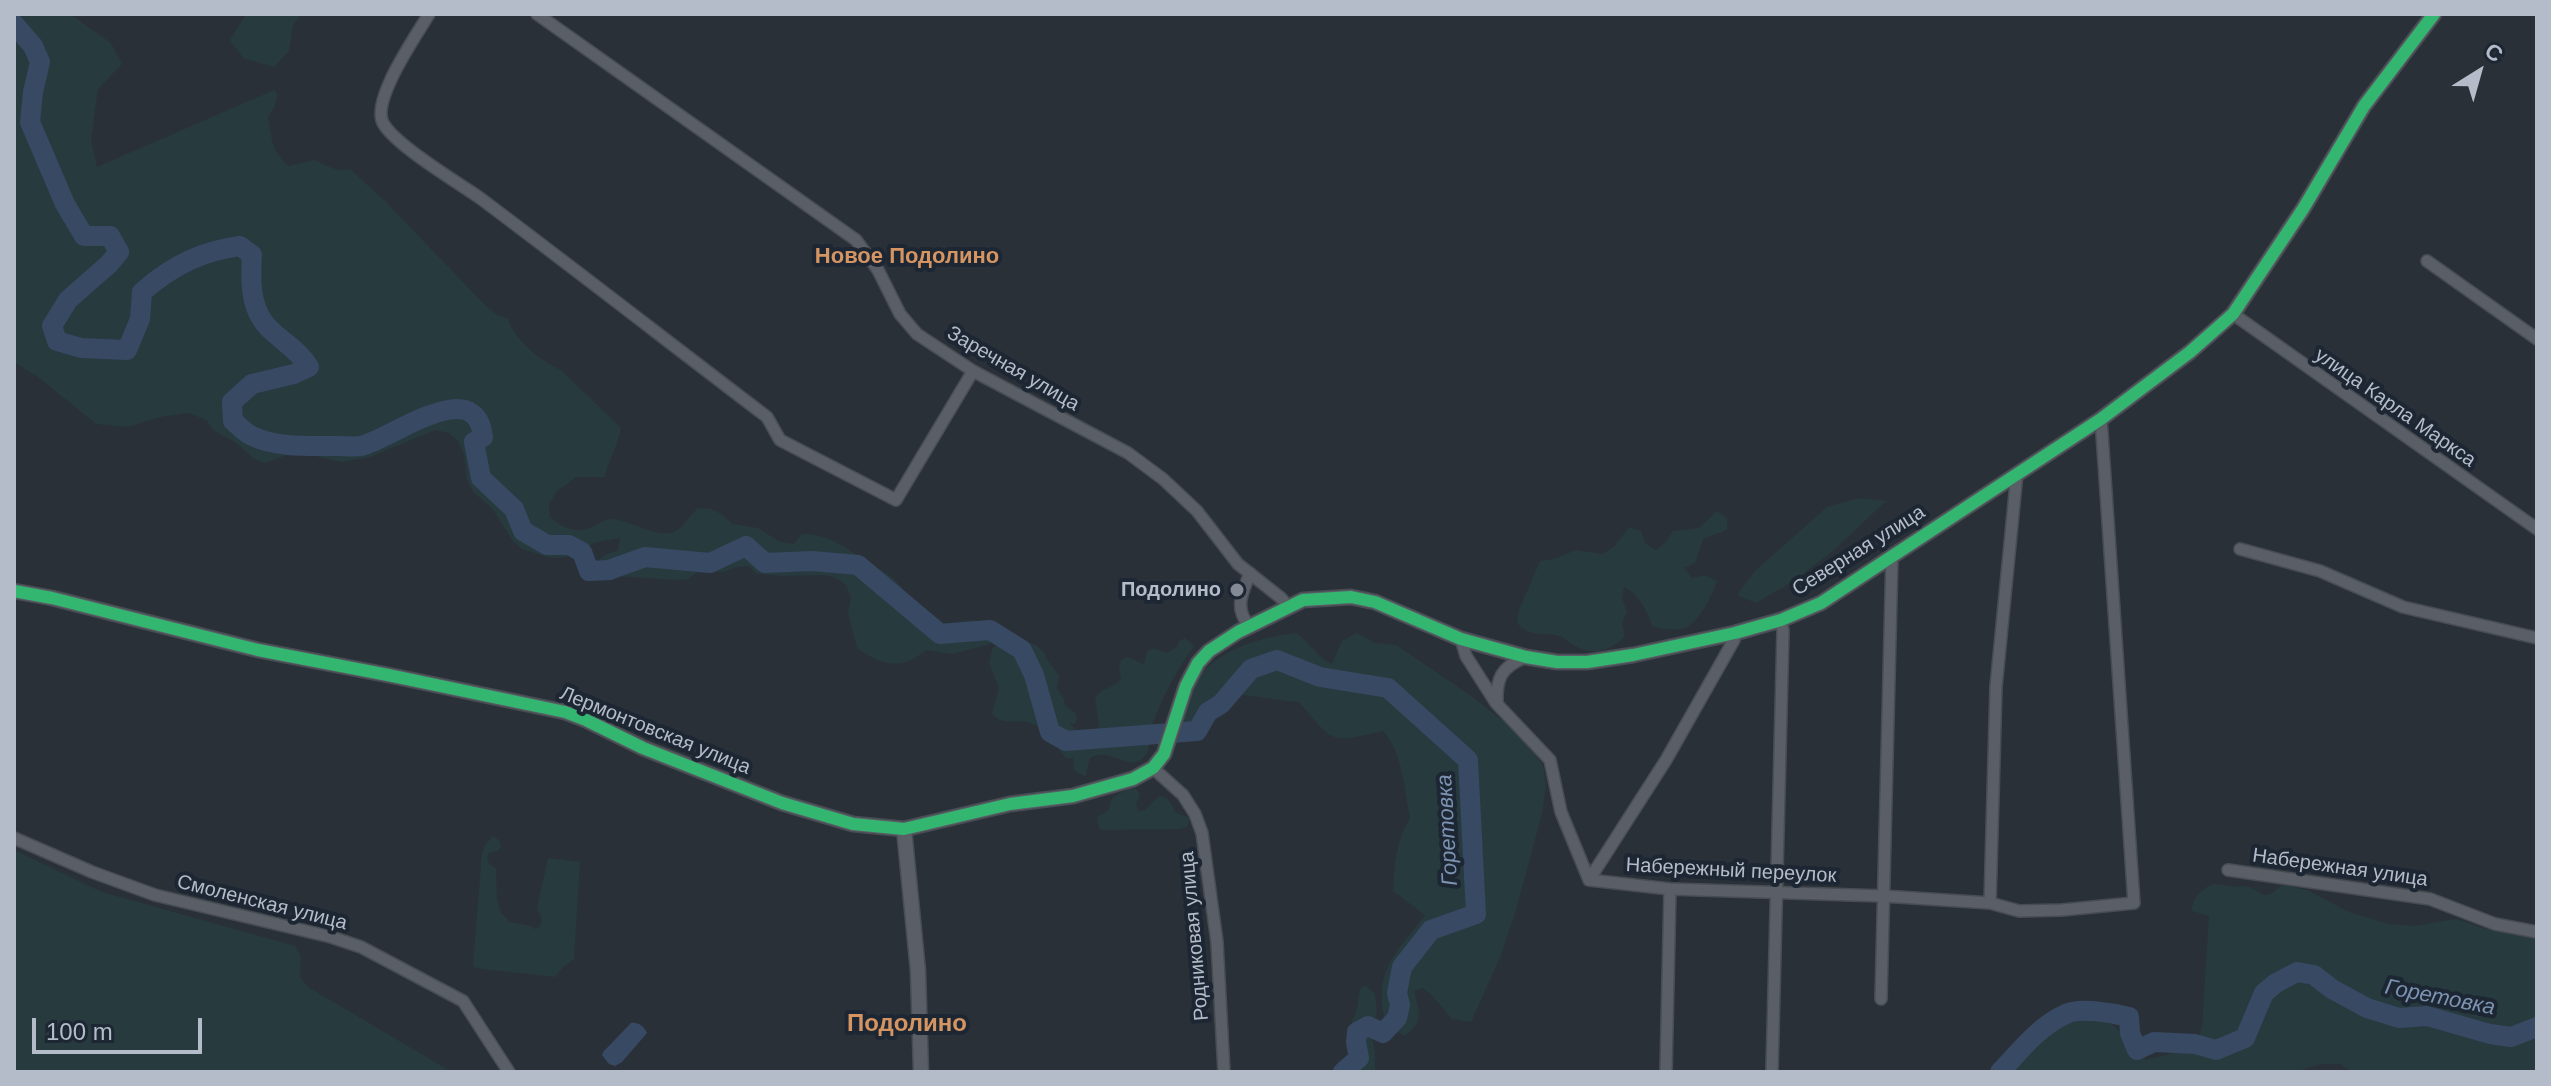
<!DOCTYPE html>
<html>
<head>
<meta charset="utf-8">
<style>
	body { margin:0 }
	#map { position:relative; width:2551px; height:1086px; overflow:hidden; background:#2a3038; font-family:Arial,sans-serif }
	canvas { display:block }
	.frame { position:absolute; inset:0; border:16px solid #b4bcc9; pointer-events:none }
	.north { position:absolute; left:2439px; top:32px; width:80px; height:80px; -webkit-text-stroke:6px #1d2633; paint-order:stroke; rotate:37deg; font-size:22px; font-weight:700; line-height:32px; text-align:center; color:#b4bcc9 }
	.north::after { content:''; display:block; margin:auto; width:28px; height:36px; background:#b4bcc9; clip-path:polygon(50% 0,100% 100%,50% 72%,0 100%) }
	.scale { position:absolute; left:32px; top:1018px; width:170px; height:36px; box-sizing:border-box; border:4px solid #b4bcc9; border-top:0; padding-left:10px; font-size:24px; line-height:28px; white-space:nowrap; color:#b4bcc9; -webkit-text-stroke:6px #1d2633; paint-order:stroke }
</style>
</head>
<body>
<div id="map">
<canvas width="2551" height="1086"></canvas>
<div class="frame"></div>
<div class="north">С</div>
<div class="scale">100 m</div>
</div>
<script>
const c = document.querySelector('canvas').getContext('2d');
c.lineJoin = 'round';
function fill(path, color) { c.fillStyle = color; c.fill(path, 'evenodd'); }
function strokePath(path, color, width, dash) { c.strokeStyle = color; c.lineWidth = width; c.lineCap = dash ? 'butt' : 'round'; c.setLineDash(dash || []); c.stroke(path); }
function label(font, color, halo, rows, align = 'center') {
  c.font = font + ' Arial,sans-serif'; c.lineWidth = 8; c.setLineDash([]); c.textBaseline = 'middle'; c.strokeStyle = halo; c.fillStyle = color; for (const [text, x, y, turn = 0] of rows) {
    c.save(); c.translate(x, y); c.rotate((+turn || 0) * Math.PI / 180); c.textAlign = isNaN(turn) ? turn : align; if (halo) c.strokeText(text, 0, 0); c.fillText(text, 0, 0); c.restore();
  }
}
fill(new Path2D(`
	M14 14H70L111 43 122 64 98 89 91 139 97 167 274 90 277 94 275 106 268 117C272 138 271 152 289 166L314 160 337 170 350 169 384 200 485 305 496 314 508 319C516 342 540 360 562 371L621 428C618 445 609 460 604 477H576L556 492 549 504 550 517C564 529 576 534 595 526 601 523 604 519 611 519 628 520 657 537 671 533 683 530 689 515 698 508L711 509 723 515 732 524 758 528 780 542 794 544 802 534C832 534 851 552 875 567 882 571 890 575 896 581 906 592 911 604 925 613 931 617 940 623 947 623 969 622 975 614 993 631L990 644 952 654 926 650C901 671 883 666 857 648L848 613 851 597 846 585 836 578 824 575 783 576 757 574 748 566 736 567 724 572 699 571 688 579 676 580 601 575 595 563 605 555 618 550 620 538 596 542 573 555 560 558 547 557 522 549 513 541 492 508 473 492 467 479 464 454 458 441 449 433 435 430 370 457 341 462 302 453 289 454 265 463 253 458 235 442 213 430 206 420 189 413 160 417 128 427 96 424 38 377 14 362Z
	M246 14H302L293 25 289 51 274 67 243 58 230 40Z
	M1860 498 1886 501 1833 551 1795 580 1756 603 1737 595 1755 571 1827 507Z
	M1717 511 1727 518V530L1703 539 1695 563 1684 568 1692 578 1705 575 1717 581C1711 597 1699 625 1681 629 1672 631 1662 628 1653 627 1646 610 1641 596 1624 587L1622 599 1627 611 1622 624 1625 637C1611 650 1591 657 1574 645 1571 644 1566 639 1564 638 1545 629 1534 641 1517 623L1519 610 1540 561 1554 559 1576 550 1602 554 1614 547 1629 527 1641 531 1645 543 1656 550 1666 542 1673 531 1699 528Z
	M1296 633C1310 642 1317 658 1332 664L1342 641 1357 633 1375 643 1396 645 1467 693 1515 730 1543 765 1546 786 1542 814 1516 910 1501 955 1471 1022 1452 1019 1431 994 1422 988 1414 991C1420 1014 1424 1021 1404 1036L1386 1024C1372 971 1395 955 1425 915L1393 891C1394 865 1396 841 1410 818 1404 789 1403 753 1383 731 1330 743 1334 744 1299 702 1278 701 1258 695 1237 695L1223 714 1189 725 1179 718C1183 708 1186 698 1191 688 1212 651 1256 638 1296 633Z
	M1185 638 1194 646C1178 668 1162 697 1153 723 1149 734 1152 750 1143 758 1127 772 1110 746 1090 758L1085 777 1074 770 1073 758H1066C1056 746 1043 726 1028 722 1014 719 1000 726 992 713L999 688 989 663 993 647 1018 640 1036 645 1044 653 1047 660 1059 675 1057 688 1064 699 1065 705 1075 713 1077 718 1075 724 1070 723C1077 733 1085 736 1096 731L1099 725 1095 698C1101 688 1114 688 1121 679L1119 667 1121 660 1127 657 1144 664 1147 652 1153 648 1166 653 1177 647 1179 641Z
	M1129 788 1136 789 1140 794 1136 805 1139 811 1145 810 1159 796C1170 797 1171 804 1176 813L1188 817 1189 824 1184 828 1178 829 1101 830 1098 824 1097 817 1108 811 1112 798Z
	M493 836 499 840 501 846 498 851 489 853 487 859 490 865 496 868 497 900 501 913 510 922 530 926 535 929 540 926 542 920 537 908 548 858 580 862 574 959 563 967 555 977 482 969 474 967 473 964 482 853 485 845Z
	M14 850 102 892 295 946 301 957 300 977 308 987 452 1072H14Z
	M2215 884 2235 887 2248 886 2264 895 2271 894 2281 886H2288L2307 890 2349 912 2389 924 2414 926 2456 919 2483 928 2537 939V1072H2352L2340 1064H2321L2295 1072H2006L2036 1048 2060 1022 2085 1014 2110 1023 2133 1042 2146 1060 2181 1051H2194L2202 1027 2209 916 2192 911C2192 898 2202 887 2215 884Z
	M1365 985 1375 994 1377 1013 1371 1033 1375 1052V1072H1335L1346 1065 1354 1041 1352 1021 1357 1009 1360 989Z`), '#273a3e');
fill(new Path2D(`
	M631 1023C638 1022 644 1026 647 1033L622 1062 615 1066 609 1064 602 1055 604 1051Z`), '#384963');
strokePath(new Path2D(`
	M14 24 33 46 40 62 33 92 30 122 65 204 84 236H110L119 252 109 264 68 300 52 326 57 341 81 348 127 350 140 319 142 292C172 266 201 251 240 246L252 255C250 283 250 313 273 332 286 344 300 352 309 367L294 374 252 384 232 402 233 421C239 426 245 433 252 436 278 448 308 446 337 446 344 446 354 447 361 446 393 438 476 373 483 437L474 442 481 478 514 509 523 531 547 545H569L582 552 589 571 609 570 645 557 710 563 746 546 765 563 812 561 858 565 940 634 990 630 1022 650 1034 675 1050 732 1066 741 1197 731 1208 712 1221 704 1251 669 1277 660 1320 677 1388 688 1468 760 1476 914 1431 930 1402 967 1397 993 1400 1005 1397 1018 1383 1033 1368 1026 1357 1032 1356 1042 1359 1058 1343 1072
	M2000 1072C2020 1051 2039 1026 2066 1014 2081 1007 2113 1013 2129 1017L2130 1033 2137 1050 2154 1042 2195 1044 2216 1050 2245 1038 2264 993 2276 983 2297 972 2314 975 2332 989 2367 1008 2399 1018 2427 1016 2490 1034 2511 1037 2537 1027`), '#384963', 20);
const minor = new Path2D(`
	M429 14C416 36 371 100 383 123 395 145 457 182 480 198 576 270 671 344 767 417L780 440 896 500 973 371
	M537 14 856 240 878 270 900 314 917 334 973 371 1128 453 1163 479 1197 511 1238 564 1281 598 1288 606
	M2427 261 2537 339
	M2233 314 2537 529
	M2240 549 2320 571 2403 607 2537 638
	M1249 626C1234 607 1242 594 1250 573
	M1461 639 1466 656 1496 703
	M1526 657C1501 667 1496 678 1497 704L1550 760 1561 812 1589 880 1670 889 1883 896 1990 903 2019 911 2062 910 2134 903 2101 419
	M1153 768 1183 795 1195 814 1202 833 1217 942 1224 1072
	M14 838 92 872 155 895 331 937 361 947 463 1001 509 1072
	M2228 870 2430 899 2495 924 2537 932
	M1589 880 1666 760 1734 640 1735 633
	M1990 903 1996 687 2017 473
	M1881 999 1892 556
	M1772 1071 1783 631 1781 620
	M1666 1072 1670 889`);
const tertiary = new Path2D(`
	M14 591 52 598 258 650 388 675 565 712 586 720 643 748 782 803 853 824 904 829 1010 804 1073 796 1133 779 1153 768 1164 754 1186 686 1198 663 1209 651 1238 632 1303 600 1351 597 1375 602 1461 639 1526 657 1557 662H1587L1633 655 1735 633 1781 620 1821 603 2101 419 2190 352 2233 314 2303 209 2364 106 2434 14
	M904 829 918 971 921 1072`);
strokePath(minor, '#484c53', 14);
strokePath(tertiary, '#484c53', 17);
strokePath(minor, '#5a5e66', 11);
strokePath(tertiary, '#5a5e66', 14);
strokePath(new Path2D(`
	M14 591 52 598 258 650 388 675 565 712 586 720 643 748 782 803 853 824 904 829 1010 804 1073 796 1133 779 1153 768 1164 754 1186 686 1198 663 1209 651 1238 632 1303 600 1351 597 1375 602 1461 639 1526 657 1557 662H1587L1633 655 1735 633 1781 620 1821 603 2101 419 2190 352 2233 314 2303 209 2364 106 2434 14`), '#33b770', 12);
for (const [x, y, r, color] of [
	[1237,590,8,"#848b96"]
]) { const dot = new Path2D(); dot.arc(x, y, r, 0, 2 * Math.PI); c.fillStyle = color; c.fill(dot); strokePath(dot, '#1d2633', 3); }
label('20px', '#b4bcc9', '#1d2633', [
	["Заречная улица",1013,369,30],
	["улица Карла Маркса",2395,408,35],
	["Северная улица",1859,551,-32],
	["Лермонтовская улица",655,731,22],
	["Набережная улица",2340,868,8],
	["Набережный переулок",1731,871,3],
	["Смоленская улица",262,903,14],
	["Родниковая улица",1195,936,-95]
]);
label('bold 20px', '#b4bcc9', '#1d2633', [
	["Подолино",1221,590]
], 'right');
label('bold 22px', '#d59563', '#1d2633', [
	["Новое Подолино",907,257]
]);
label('italic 22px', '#7c92b1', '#1d2633', [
	["Горетовка",1448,830,-93],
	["Горетовка",2440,998,11]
]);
label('bold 24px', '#d59563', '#1d2633', [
	["Подолино",907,1024]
]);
</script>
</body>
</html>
